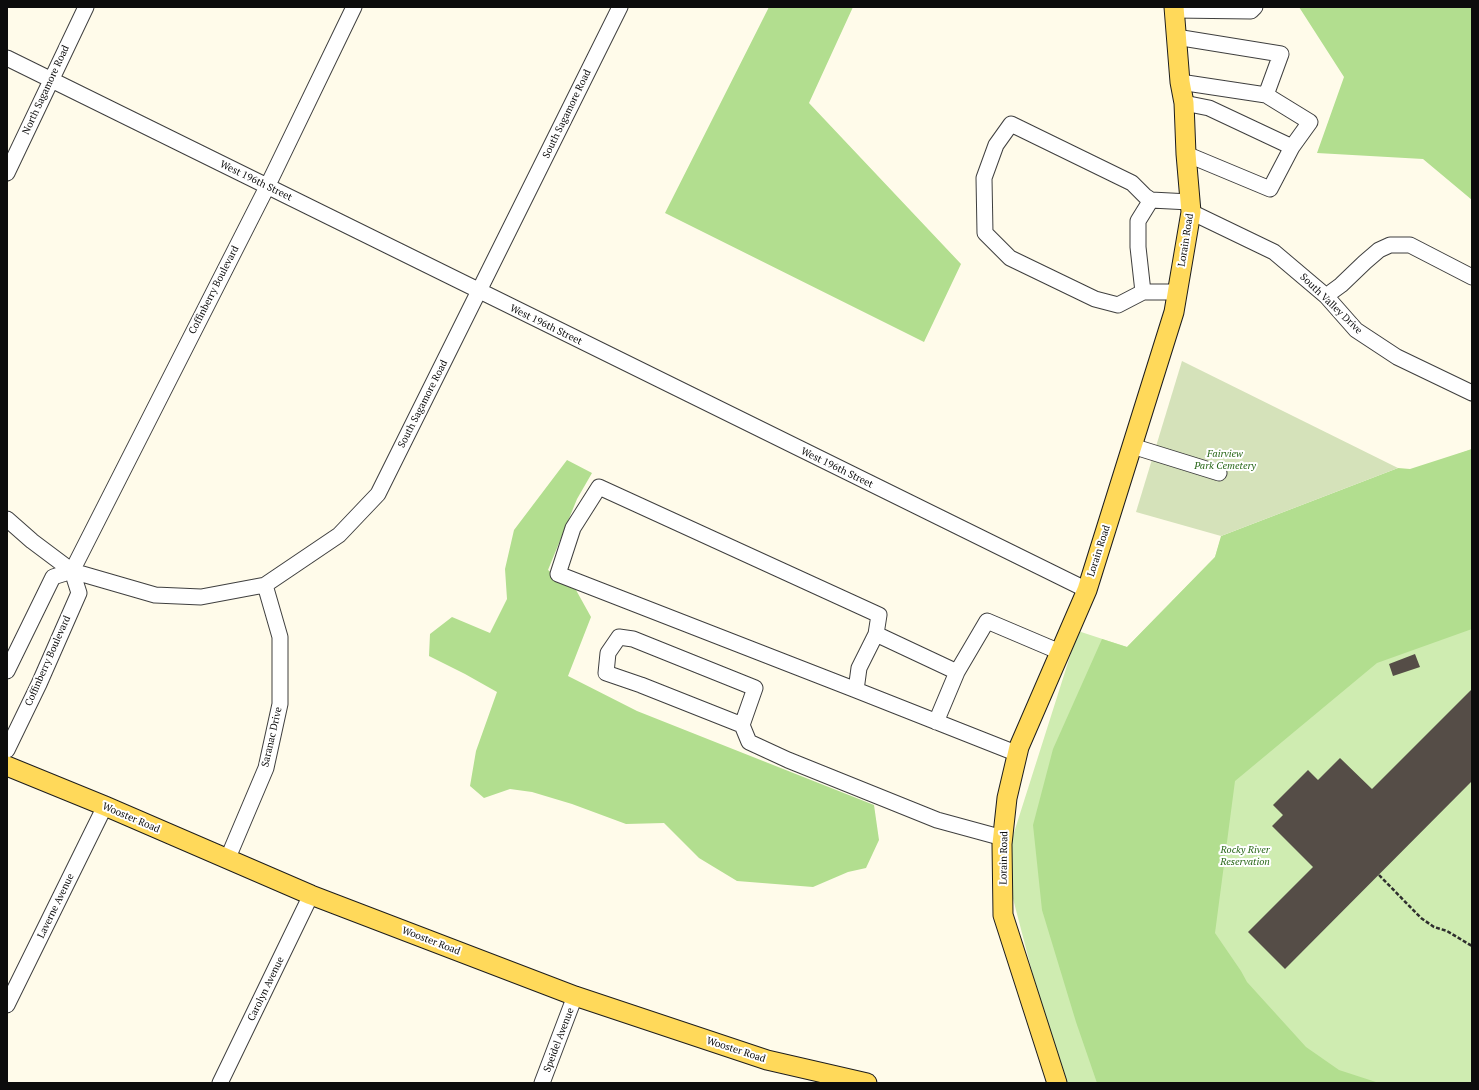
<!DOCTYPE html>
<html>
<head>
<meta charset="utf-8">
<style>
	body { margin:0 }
	#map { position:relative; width:1479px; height:1090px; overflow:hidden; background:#fffbea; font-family:"PT Serif",serif }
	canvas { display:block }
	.frame { position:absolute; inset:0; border:8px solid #0c0c0c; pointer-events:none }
</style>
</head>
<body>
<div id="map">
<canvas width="1479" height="1090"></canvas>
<div class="frame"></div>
</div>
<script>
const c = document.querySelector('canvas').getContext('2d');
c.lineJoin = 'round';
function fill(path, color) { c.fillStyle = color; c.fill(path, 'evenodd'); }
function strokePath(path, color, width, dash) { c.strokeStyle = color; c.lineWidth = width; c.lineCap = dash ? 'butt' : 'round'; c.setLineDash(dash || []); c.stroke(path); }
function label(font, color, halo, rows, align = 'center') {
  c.font = font + ' "PT Serif",serif'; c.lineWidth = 4; c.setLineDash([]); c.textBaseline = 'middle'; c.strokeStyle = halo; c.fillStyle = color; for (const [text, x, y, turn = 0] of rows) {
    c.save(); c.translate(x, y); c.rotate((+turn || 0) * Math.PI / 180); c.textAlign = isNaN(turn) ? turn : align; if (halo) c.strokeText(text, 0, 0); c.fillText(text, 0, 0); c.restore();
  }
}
fill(new Path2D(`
	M1472 449V1083H1061L1004 864 1078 631 1127 647 1215 557 1220 541Z`), '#cfecb1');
fill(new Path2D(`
	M769 7H853L809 103 961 264 924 342 665 213Z
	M1299 7H1472V200L1423 159 1317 153 1344 77Z
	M1472 449V629L1377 663 1235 781 1215 933 1241 971 1247 982 1306 1047 1339 1070 1379 1083H1097L1076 1022 1042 910 1033 825 1053 749 1102 639 1127 647 1215 557 1221 536 1398 468 1410 469Z
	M567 460 592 473 577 499 548 570 576 590 591 617 568 676 637 711 874 805 879 840 866 868 848 872 813 887 737 881 699 858 664 823 626 824 572 804 532 792 510 789 484 798 470 786 476 751 497 692 465 674 429 656 430 634 452 617 490 633 507 599 505 569 514 530Z`), '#b2de8f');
fill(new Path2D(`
	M1182 361 1398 468 1221 536 1136 512Z`), '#d5e2ba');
fill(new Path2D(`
	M1415 654 1420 667 1393 676 1389 664Z
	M1472 689V781L1285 969 1248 932 1313 867 1272 826 1283 815 1273 805 1308 770 1318 780 1340 758 1372 789Z`), '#554d47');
const minor = new Path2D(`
	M1174 10 1251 11 1255 7
	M1176 37 1281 54 1266 95 1180 82
	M7 58 1087 590
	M1184 103 1209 108 1292 147
	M1186 154 1270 189 1292 147 1310 122 1266 95
	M7 173 86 7
	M1191 212 1274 252 1326 296 1356 330 1397 357 1472 393
	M1143 292 1138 247V221L1151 200
	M1178 292H1143L1118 305 1095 299 1010 258 985 233 984 178 996 145 1011 124 1132 183 1145 196 1151 200 1190 202
	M1326 296 1341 285 1365 262 1379 250 1390 245H1410L1472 277
	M1132 446 1219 473
	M7 519 32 541 72 571 155 595 201 597 265 585 339 535 378 494 620 7
	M7 671 53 577 72 571
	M957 672 987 621 1060 652
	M856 690 558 574 573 528 599 487 879 615 876 634
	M936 722 957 672 876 634 859 668 856 690 1018 754
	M742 725 755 688 633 639 619 637 608 653 606 673 641 685 742 725 749 742 788 760 937 820 1003 838
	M7 750 39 684 79 593 72 571 267 187 354 7
	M227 860 266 768 280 704V637L265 585
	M7 1005 105 806
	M220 1083 311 895
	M542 1083 575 996`);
const major = new Path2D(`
	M7 766 105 806 311 895 575 996 767 1060 867 1083
	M1057 1083 1003 915 1002 844 1007 798 1019 747 1087 590 1174 312 1191 212 1186 154 1184 103 1180 82 1174 7`);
strokePath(minor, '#3f3f3f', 17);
strokePath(major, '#1d1d1d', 21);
strokePath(new Path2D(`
	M1379 875 1421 918 1434 927 1447 931 1472 946`), '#2e2e2e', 2.5, [4, 2]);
strokePath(minor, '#fff', 15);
strokePath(major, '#ffd95a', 19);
label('10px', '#0c0c0c', '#fff', [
	["North Sagamore Road",46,90,-65],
	["South Sagamore Road",567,114,-64],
	["West 196th Street",256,181,26],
	["Lorain Road",1186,240,-81],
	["Coffinberry Boulevard",214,290,-63],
	["South Valley Drive",1331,304,44],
	["West 196th Street",546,325,26],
	["South Sagamore Road",423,404,-63],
	["West 196th Street",837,468,26],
	["Lorain Road",1099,551,-72],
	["Coffinberry Boulevard",48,661,-66],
	["Saranac Drive",272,737,-77],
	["Wooster Road",131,818,23],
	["Lorain Road",1004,858,-89],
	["Laverne Avenue",56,906,-64],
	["Wooster Road",431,941,21],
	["Carolyn Avenue",266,989,-64],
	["Speidel Avenue",559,1040,-69],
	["Wooster Road",736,1050,18]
]);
label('italic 10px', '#286718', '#fff', [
	["Fairview",1225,454],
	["Park Cemetery",1225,466],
	["Rocky River",1245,850],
	["Reservation",1245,862]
]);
</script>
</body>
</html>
